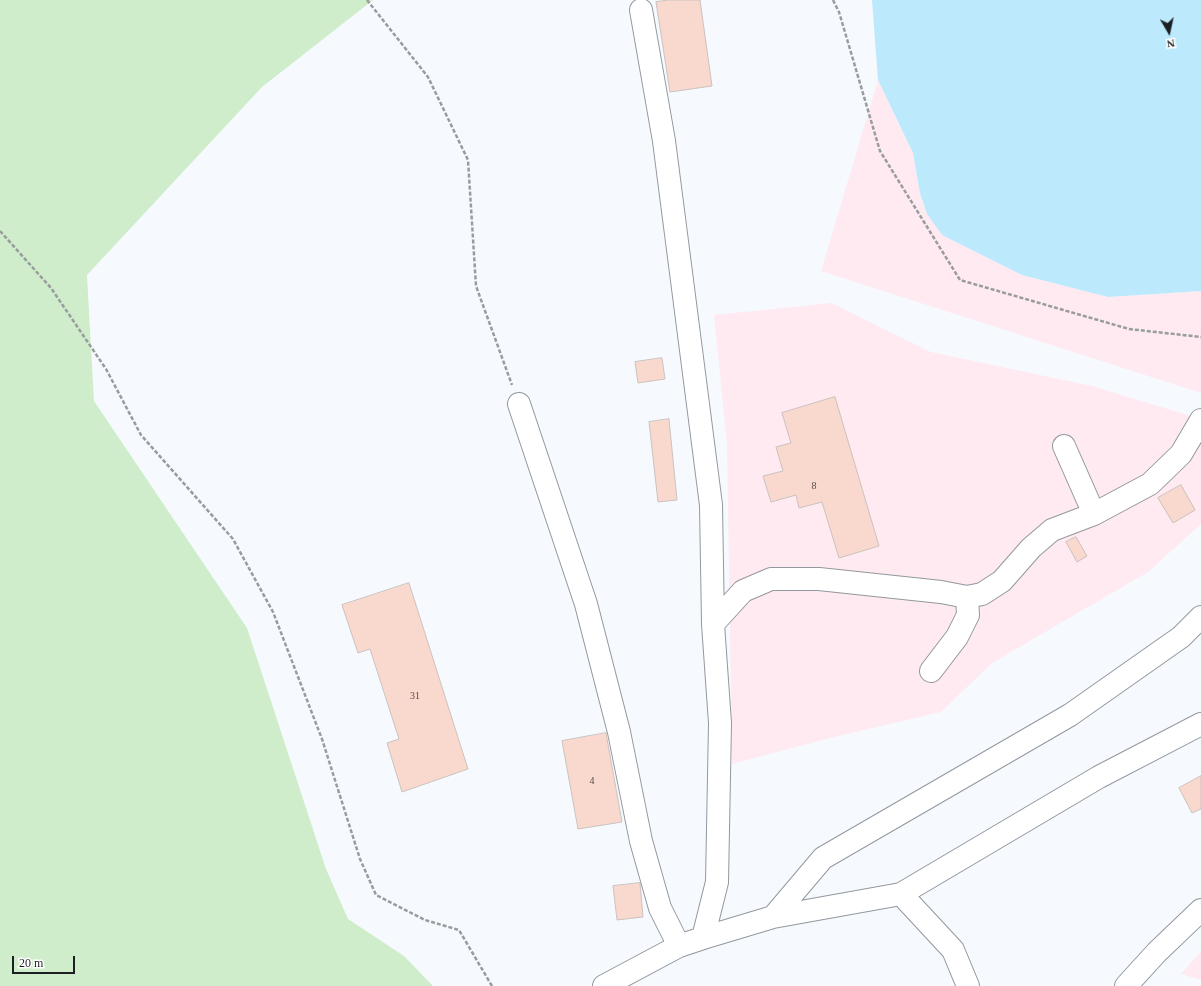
<!DOCTYPE html>
<html>
<head>
<meta charset="utf-8">
<style>
	body { margin:0 }
	#map { position:relative; width:1201px; height:986px; overflow:hidden; background:#f6fafe; font-family:"Times New Roman",serif }
	canvas { display:block }
	.north { position:absolute; left:1149px; top:12px; width:40px; height:40px; -webkit-text-stroke:3px #fff; paint-order:stroke; rotate:171deg; font-size:11px; font-weight:700; line-height:16px; text-align:center; color:#1c1f21 }
	.north::after { content:''; display:block; margin:auto; width:14px; height:18px; background:#1c1f21; clip-path:polygon(50% 0,100% 100%,50% 72%,0 100%) }
	.scale { position:absolute; left:12px; top:956px; width:63px; height:18px; box-sizing:border-box; border:2px solid #1c1f21; border-top:0; padding-left:5px; font-size:12px; line-height:14px; white-space:nowrap; color:#1c1f21; -webkit-text-stroke:3px #fff; paint-order:stroke }
</style>
</head>
<body>
<div id="map">
<canvas width="1201" height="986"></canvas>
<div class="north">N</div>
<div class="scale">20 m</div>
</div>
<script>
const c = document.querySelector('canvas').getContext('2d');
c.lineJoin = 'round';
function fill(path, color) { c.fillStyle = color; c.fill(path, 'evenodd'); }
function strokePath(path, color, width, dash) { c.strokeStyle = color; c.lineWidth = width; c.lineCap = dash ? 'butt' : 'round'; c.setLineDash(dash || []); c.stroke(path); }
function label(font, color, halo, rows, align = 'center') {
  c.font = font + ' "Times New Roman",serif'; c.lineWidth = 4; c.setLineDash([]); c.textBaseline = 'middle'; c.strokeStyle = halo; c.fillStyle = color; for (const [text, x, y, turn = 0] of rows) {
    c.save(); c.translate(x, y); c.rotate((+turn || 0) * Math.PI / 180); c.textAlign = isNaN(turn) ? turn : align; if (halo) c.strokeText(text, 0, 0); c.fillText(text, 0, 0); c.restore();
  }
}
fill(new Path2D(`
	M878 80 913 153 920 193 927 214 942 235 1022 275 1108 297 1201 291V393L821 271Z
	M832 303 931 352 1092 386 1201 419V524L1148 572 992 663 941 712 830 738 732 764 727 444 714 315Z
	M1201 951V980L1181 974Z`), '#feeaf0');
fill(new Path2D(`
	M0 0H373L262 87 87 275 94 401 247 628 326 869 348 919 404 956 433 986H0Z`), '#cfedca');
fill(new Path2D(`
	M872 0H1201V291L1108 297 1022 275 942 235 927 214 920 193 913 153 878 80Z`), '#bce9fb');
const building = new Path2D(`
	M669 0H700L712 86 670 92 656 2Z
	M662 358 665 379 638 383 635 362Z
	M835 397 879 546 839 558 822 502 799 508 796 495 771 502 763 476 783 471 776 447 791 443 782 413Z
	M669 419 677 500 658 502 649 422Z
	M1181 485 1195 510 1173 523 1158 498Z
	M1076 537 1087 556 1077 562 1066 542Z
	M409 583 468 769 402 792 387 743 399 739 370 649 358 653 342 605Z
	M606 733 622 822 578 829 562 741Z
	M1201 776V809L1192 813 1179 788Z
	M640 883 643 917 617 920 613 886Z`);
fill(building, '#f9d8ce');
strokePath(building, '#cbc2bf', 1);
const minor = new Path2D(`
	M641 10 664 141 711 505 713 624 720 723 717 882 703 938
	M519 404 586 604 619 732 641 841 660 908 679 946
	M1064 446 1094 514
	M713 624 743 591 771 579H819L941 592 967 597 982 594 1002 581 1031 548 1052 530 1094 514 1150 484 1181 454 1201 420
	M931 671 957 637 968 615 967 597
	M901 894 1099 777 1201 724
	M773 917 823 858 1070 715 1181 637 1201 617
	M604 986 679 946 703 938 773 917 901 894 953 950 968 986
	M1126 986 1157 952 1201 910`);
strokePath(minor, '#92989e', 24);
strokePath(new Path2D(`
	M367 0 428 77 468 160 476 286 512 385
	M833 0 839 12 880 151 960 280 1129 329 1201 337
	M0 231 51 288 106 369 141 435 233 539 273 612 322 739 360 859 376 895 425 920 459 930 492 986`), '#999c9f', 2.5, [4, 2]);
strokePath(minor, '#fff', 22);
label('10px', '#534d4c', null, [
	["8",814,486],
	["31",415,696],
	["4",592,781]
]);
</script>
</body>
</html>
